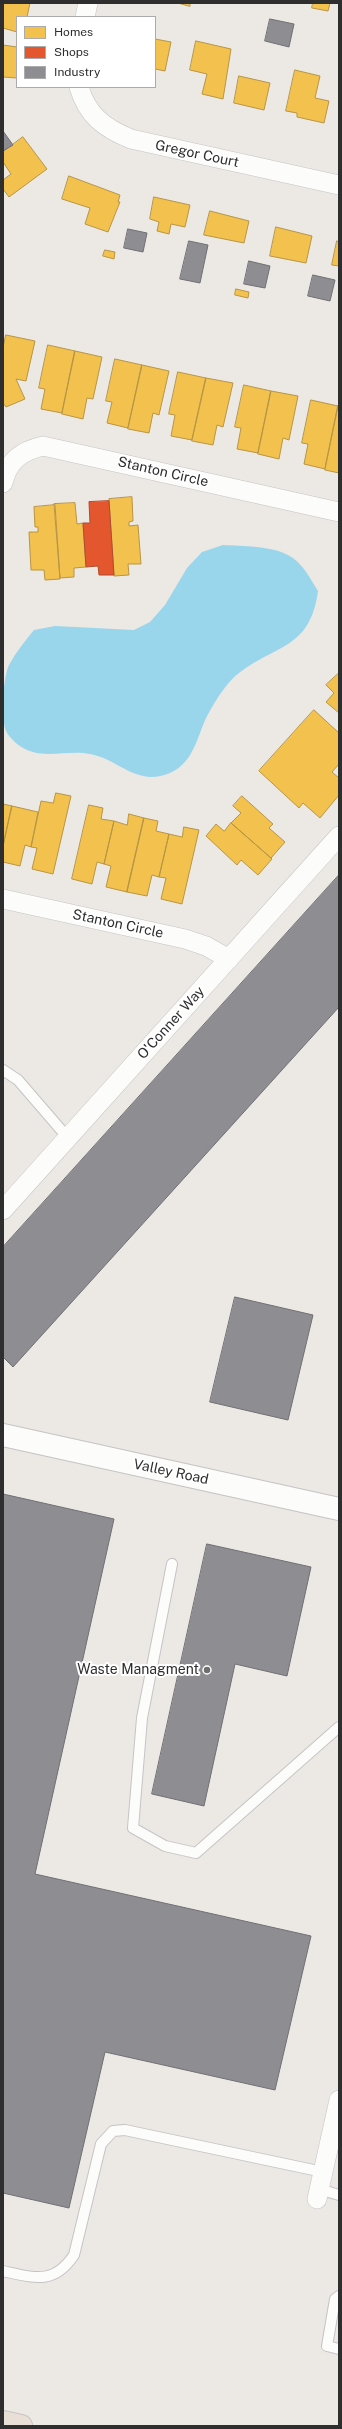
<!DOCTYPE html>
<html>
<head>
<meta charset="utf-8">
<style>
	body { margin:0 }
	#map { position:relative; width:342px; height:2429px; overflow:hidden; background:#ece8e4; font-family:"Public Sans",sans-serif }
	canvas { display:block }
	.frame { position:absolute; inset:0; border:4px solid #2e2e2e; pointer-events:none }
	.legend { position:absolute; left:16px; top:16px; width:140px; height:72px; box-sizing:border-box; background:#fff; border:1px solid #ababab; margin:0; padding:5px 7px; list-style:none; font-size:12px; color:#2e2e2e }
	.legend li { display:flex; align-items:center; gap:8px; height:20px }
	.legend b { width:20px; border:1px solid #ababab }
</style>
</head>
<body>
<div id="map">
<canvas width="342" height="2429"></canvas>
<div class="frame"></div>
<ul class="legend">
<li><b style="height:11px;background:#f2c14e"></b>Homes</li>
<li><b style="height:11px;background:#e4572e"></b>Shops</li>
<li><b style="height:11px;background:#8d8d92"></b>Industry</li>
</ul>
</div>
<script>
const c = document.querySelector('canvas').getContext('2d');
c.lineJoin = 'round';
function fill(path, color) { c.fillStyle = color; c.fill(path, 'evenodd'); }
function strokePath(path, color, width, dash) { c.strokeStyle = color; c.lineWidth = width; c.lineCap = dash ? 'butt' : 'round'; c.setLineDash(dash || []); c.stroke(path); }
function label(font, color, halo, rows, align = 'center') {
  c.font = font + ' "Public Sans",sans-serif'; c.lineWidth = 4; c.setLineDash([]); c.textBaseline = 'middle'; c.strokeStyle = halo; c.fillStyle = color; for (const [text, x, y, turn = 0] of rows) {
    c.save(); c.translate(x, y); c.rotate((+turn || 0) * Math.PI / 180); c.textAlign = isNaN(turn) ? turn : align; if (halo) c.strokeText(text, 0, 0); c.fillText(text, 0, 0); c.restore();
  }
}
fill(new Path2D(`
	M223 545C242 546 272 546 288 555 302 562 310 578 318 591 310 649 277 644 239 673 229 680 217 698 211 709 197 731 197 761 170 773 136 787 119 759 90 754 72 750 51 757 33 752 22 749 13 742 7 733 0 720 3 678 9 665 16 652 25 641 34 630L55 626 134 630 150 622 165 605 187 568 202 552Z`), '#99d6ec');
const homes = new Path2D(`
	M3 3H30L27 17H17V32L3 28Z
	M178 3H190V6Z
	M313 3H330L328 11 312 8Z
	M155 39 171 42 165 71 155 69Z
	M196 41 231 49 223 99 202 94 207 74 190 70Z
	M3 45 17 47V78L3 77Z
	M295 70 320 76 315 98 329 101 324 123 297 117V113L286 111Z
	M239 76 270 83 264 110 234 103Z
	M23 137 47 169 9 197 3 189V180L11 174 3 162V152Z
	M69 176 120 195 118 202H120L108 232 85 224 90 208 62 199Z
	M154 197 190 205 185 227 171 224 169 234 157 231 159 222 150 219Z
	M210 211 249 221 244 243 204 235Z
	M276 227 312 236 306 263 270 256Z
	M337 241 339 242V266L332 265Z
	M105 250 115 252 114 259 103 256Z
	M236 289 249 292 248 298 235 295Z
	M6 335 35 341 26 381 16 379 25 399 6 407 3 403V348Z
	M48 345 75 351 62 413 41 409 45 389 39 388Z
	M75 351 102 357 93 399 87 398 83 419 62 414Z
	M115 359 142 365 128 428 107 423 112 402 106 401Z
	M142 365 169 371 159 415 153 413 149 433 128 429Z
	M178 372 206 378 192 440 171 436 175 415 169 414Z
	M206 378 233 383 223 427 217 425 213 445 192 441Z
	M244 385 271 391 258 453 237 449 241 428 235 427Z
	M271 391 298 396 289 440 283 438 279 459 258 454Z
	M311 400 338 406 325 469 304 464 308 444 302 443Z
	M338 406 339 407V473L325 470Z
	M132 497 133 521 129 522V526L138 525 141 564H128L129 575 114 576 109 499Z
	M75 503 77 524 83 523 86 567 74 568V577L60 578 54 504Z
	M55 505 60 579 45 580 44 570H31L29 532H38V527H35L34 507Z
	M339 673V713L326 702 334 693 326 685Z
	M314 710 339 733V764L332 772 339 778V795L320 818 303 803 299 808 259 771Z
	M56 793 71 796 53 874 32 869 37 848 31 847 41 801 53 803Z
	M242 796 273 824 269 828 285 842 271 858 231 823 241 813 233 806Z
	M3 804 12 806 3 846Z
	M89 805 103 808 101 819 114 821 104 864 97 862 92 884 72 879Z
	M12 806 38 812 31 847 25 845 20 866 3 862V846Z
	M129 814 144 818 127 892 106 887 111 866 104 864 114 821 127 825Z
	M144 818 158 821 156 831 169 834 159 877 152 875 147 896 127 892Z
	M231 823 272 859 258 875 241 860 237 865 206 836 216 824 224 831Z
	M184 827 199 830 182 904 161 899 166 878 159 877 169 834 182 837Z`);
fill(homes, '#f2c14e');
strokePath(homes, '#b79544', 1);
const shops = new Path2D(`
	M109 501 114 575H99L98 566 86 567 83 523H90L89 502Z`);
fill(shops, '#e4572e');
strokePath(shops, '#ad4b2e', 1);
const industry = new Path2D(`
	M270 19 294 24 289 47 265 41Z
	M3 131 13 145 3 151Z
	M128 229 147 233 143 252 124 248Z
	M189 241 208 245 200 283 180 279Z
	M249 261 270 266 265 288 244 284Z
	M313 275 335 280 330 301 308 296Z
	M339 875V1007L13 1367 3 1357V1247Z
	M235 1297 313 1315 288 1420 210 1402Z
	M3 1494 114 1519 35 1874 311 1936 275 2090 105 2052 69 2208 3 2193Z
	M207 1544 311 1567 287 1676 235 1664 204 1806 152 1794Z`);
fill(industry, '#8d8d92');
strokePath(industry, '#707074', 1);
const lane = new Path2D(`
	M3 1070 18 1080 68 1138
	M172 1564 142 1718 133 1828 165 1846 196 1853 339 1727
	M319 2189 339 2195
	M3 2271C35 2278 54 2285 74 2255L101 2144 113 2131 125 2130 323 2172
	M339 2296 335 2299 327 2346 339 2349`);
const street = new Path2D(`
	M85 17 88 3
	M79 87C87 115 104 128 131 139L339 185
	M3 483C8 461 21 451 43 446L339 512
	M3 899 185 939 206 946 229 959
	M3 1210 339 836
	M317 2199 339 2100`);
const secondary = new Path2D(`
	M3 1435 339 1509`);
const highway = new Path2D(`
	M3 2422 21 2426`);
strokePath(lane, '#c5c4c5', 12);
strokePath(street, '#c5c4c5', 20);
strokePath(secondary, '#c5c4c5', 24);
strokePath(highway, '#c6c5c4', 24);
strokePath(lane, '#fcfcfb', 10);
strokePath(street, '#fcfcfb', 19);
strokePath(secondary, '#fcfcfb', 22);
strokePath(highway, '#eadfd6', 22);
for (const [x, y, r, color] of [
	[207,1670,4,"#706f6e"]
]) { const dot = new Path2D(); dot.arc(x, y, r, 0, 2 * Math.PI); c.fillStyle = color; c.fill(dot); strokePath(dot, '#fff', 1.5); }
label('14px', '#2e2e2e', '#fff', [
	["Gregor Court",197,154,12],
	["Stanton Circle",163,472,13],
	["Stanton Circle",118,924,12],
	["O'Conner Way",171,1023,-48],
	["Valley Road",171,1472,12]
]);
label('14px', '#2e2e2e', '#fff', [
	["Waste Managment",199,1670]
], 'right');
</script>
</body>
</html>
